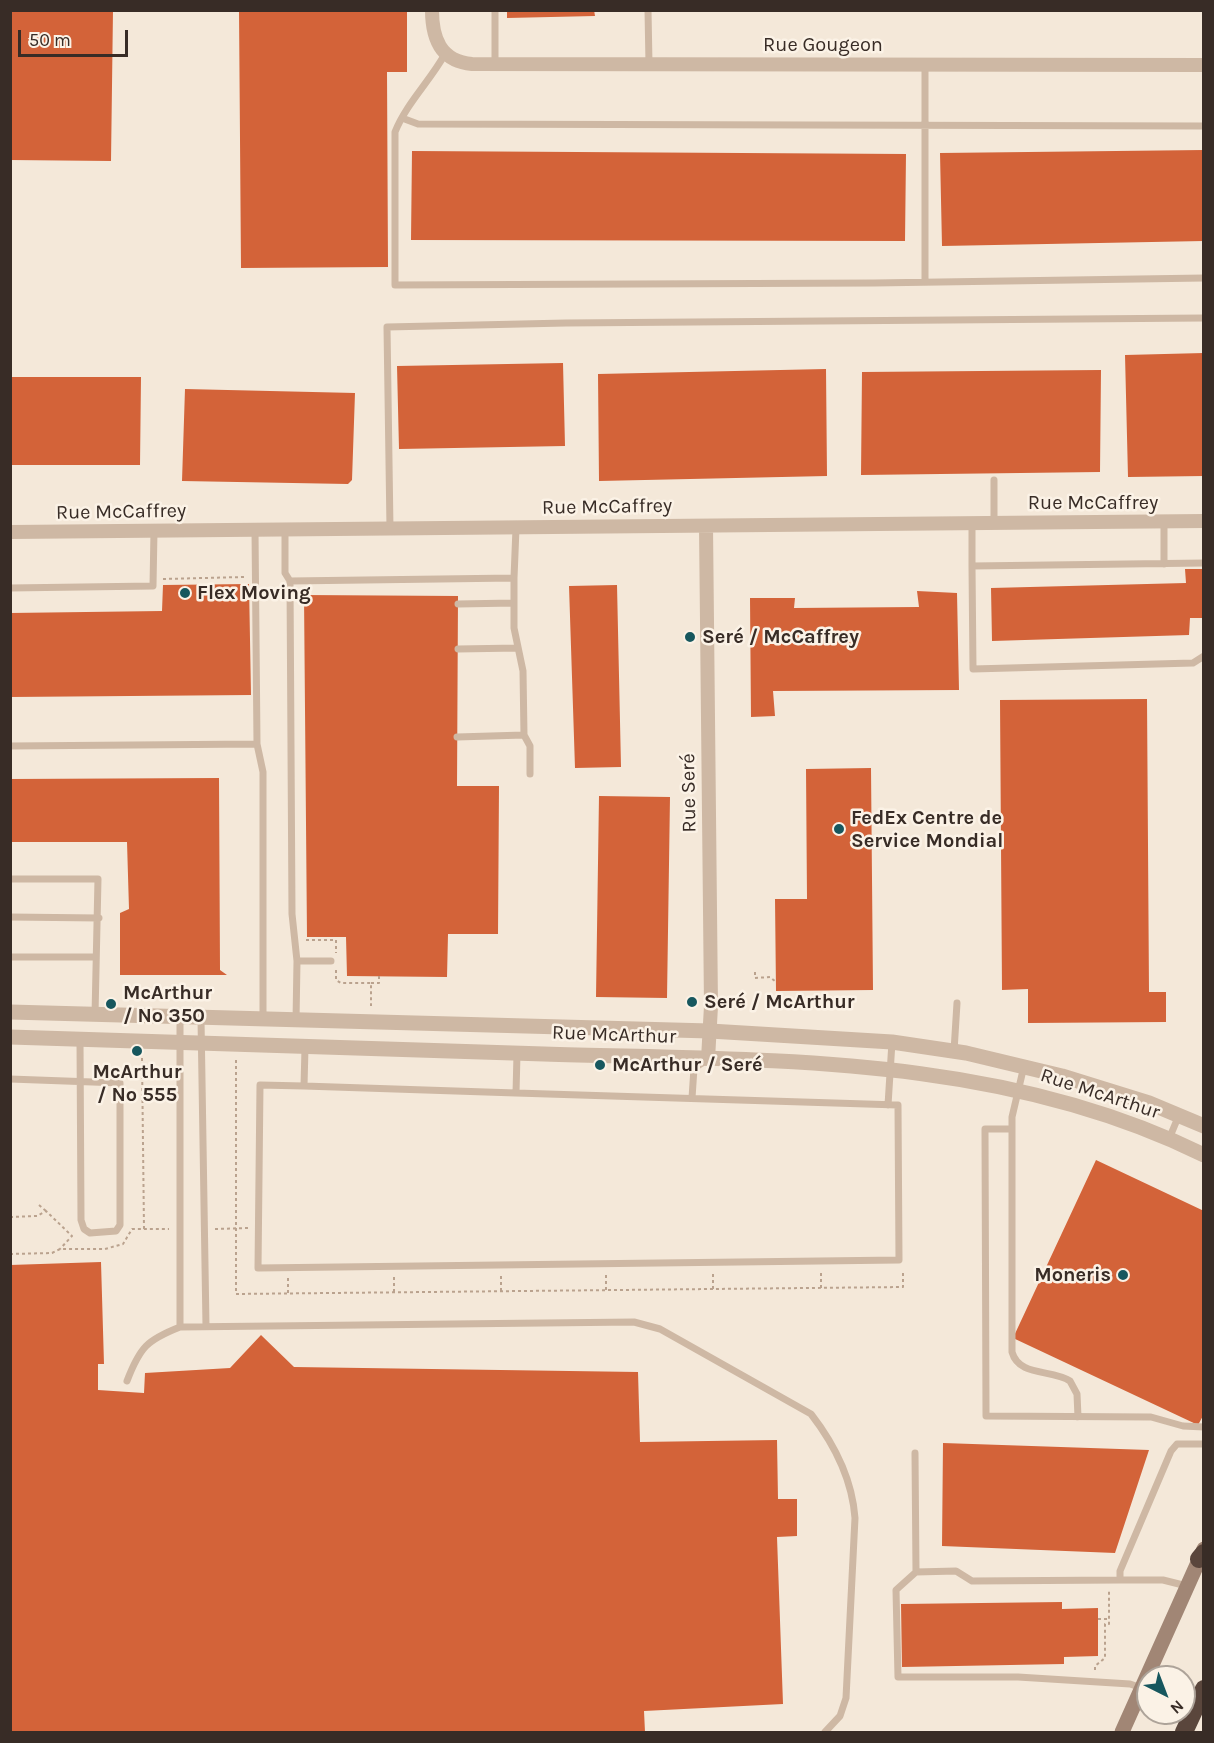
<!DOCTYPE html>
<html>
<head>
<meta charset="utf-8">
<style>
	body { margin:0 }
	#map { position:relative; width:1214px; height:1743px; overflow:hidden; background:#f4e8d9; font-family:Karla,sans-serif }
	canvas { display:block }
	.frame { position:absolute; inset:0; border:12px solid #382c26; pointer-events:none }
	.north { position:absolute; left:1136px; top:1665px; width:60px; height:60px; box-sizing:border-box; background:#fbf2e6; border:2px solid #ada399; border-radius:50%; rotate:138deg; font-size:16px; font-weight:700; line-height:24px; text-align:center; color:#382c26 }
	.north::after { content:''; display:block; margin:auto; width:21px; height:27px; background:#17575e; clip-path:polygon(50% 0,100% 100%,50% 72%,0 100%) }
	.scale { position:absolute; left:18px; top:30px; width:110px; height:27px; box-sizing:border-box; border:3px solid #382c26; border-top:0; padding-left:8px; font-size:18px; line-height:21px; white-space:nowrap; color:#382c26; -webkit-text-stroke:4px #fbf2e6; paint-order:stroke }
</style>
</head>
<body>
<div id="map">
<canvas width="1214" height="1743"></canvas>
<div class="frame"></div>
<div class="north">N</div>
<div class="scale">50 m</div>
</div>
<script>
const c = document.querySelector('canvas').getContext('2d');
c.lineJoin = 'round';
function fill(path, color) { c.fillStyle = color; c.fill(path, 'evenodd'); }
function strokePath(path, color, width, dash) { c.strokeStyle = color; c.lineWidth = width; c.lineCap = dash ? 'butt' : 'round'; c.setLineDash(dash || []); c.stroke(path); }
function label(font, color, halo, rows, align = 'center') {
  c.font = font + ' Karla,sans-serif'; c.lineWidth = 5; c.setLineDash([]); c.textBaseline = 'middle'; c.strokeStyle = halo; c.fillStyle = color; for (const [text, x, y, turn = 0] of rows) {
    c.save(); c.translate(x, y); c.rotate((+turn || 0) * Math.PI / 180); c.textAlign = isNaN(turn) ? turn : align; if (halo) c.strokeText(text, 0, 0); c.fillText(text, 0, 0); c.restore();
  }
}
fill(new Path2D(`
	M10 10H113L111 161 10 160Z
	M239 10H407V72H387L388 267 241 268Z
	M507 10H594L595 16 507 18Z
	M1204 150V241L942 246 940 153Z
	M412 151 906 154 905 241 411 240Z
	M1204 353V476L1128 477 1125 355Z
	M563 363 565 446 399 449 397 366Z
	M826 369 827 476 599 481 598 374Z
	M1101 370 1100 472 861 475 862 372Z
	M10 377H141L140 465H10Z
	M185 389 355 393 352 480 348 484 182 481Z
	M1185 569H1204V618H1190L1189 635 992 641 991 588 1186 583Z
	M249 584 251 695 10 697V613L162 611 163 585Z
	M617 585 621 767 575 768 569 586Z
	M917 591 957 593 959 690 773 691 775 716 751 717 750 598H795L794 608 919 607Z
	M304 595 458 596 457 786H499L498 934H448L447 977 347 976 346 937H307Z
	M1147 699 1149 992H1166V1022L1028 1023V989L1002 990 1000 700Z
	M871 768 873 990 776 991 775 899H807L806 769Z
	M219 778 220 970 227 975H120V913L129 909 127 842H10V779Z
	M599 796 670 797 667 998 596 997Z
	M1096 1160 1204 1211V1414L1198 1425 1013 1338Z
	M101 1262 104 1364H98V1390L144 1393 145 1373 230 1368 261 1335 294 1367 638 1372 640 1442 777 1440 778 1499H797V1536L777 1537 783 1704 644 1711 645 1732H10V1265Z
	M943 1443 1149 1450 1115 1553 942 1546Z
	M1062 1602V1609L1098 1608V1656L1064 1657V1664L902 1667 901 1604Z`), '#d36339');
strokePath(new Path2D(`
	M163 579 244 577
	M306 940H336V953
	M336 970V980L341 983H371V1006
	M755 972V978L770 977 776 982
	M371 983H379V976
	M142 1058 144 1229
	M236 1060V1294L903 1287V1271
	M39 1205 46 1211
	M10 1217 37 1216 46 1211 72 1236 60 1249
	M215 1229 248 1228
	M10 1254 52 1253 60 1249H105L123 1244 132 1229H169
	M821 1273V1288
	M713 1274V1289
	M501 1276V1291
	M394 1277V1292
	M288 1278V1293
	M606 1290V1275
	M1098 1619H1109
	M1095 1670V1666L1105 1658V1624H1109V1589`), '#baa28e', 2, [3, 3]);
strokePath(new Path2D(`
	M495 10V64
	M648 10 649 64
	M445 54C430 81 406 104 395 132V285L874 283 1204 278
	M402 118 418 124 1204 126
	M925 282V65
	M1164 522V564
	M972 523V566L1204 563
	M994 523V480
	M390 529 387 327 566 323 1204 318
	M255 530 257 744 263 772V1020
	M285 530V573L290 581 292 914 297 961
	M972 566 973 669 1193 663 1204 656
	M514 578V628L523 671 524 735 530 746V774
	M290 581 514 578 516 528
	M10 588 153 586 154 531
	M458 604 514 603
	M458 649 518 648
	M457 737 524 735
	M10 746 257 744
	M10 879H98L95 1015
	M10 917 99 918
	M10 957H95
	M201 1019 206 1326
	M296 1021 297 961H331
	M305 1048 304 1086 516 1093 517 1054
	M954 1051 957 1003
	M1024 1066 1012 1117V1352C1019 1377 1052 1369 1070 1381L1077 1394 1078 1417
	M10 1079 120 1083V1225L116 1231 90 1233 84 1229 81 1220 80 1040
	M304 1086 260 1085 258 1268 899 1260 898 1105 516 1093
	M692 1098 694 1068 704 1062
	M888 1105 892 1042
	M1012 1129H985L986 1416 1151 1417 1183 1426 1204 1427
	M1169 1139 1179 1115
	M180 1327V1018
	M127 1381C140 1347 147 1340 180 1327L634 1322 660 1329 811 1414C835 1445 852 1478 855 1518L846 1698 840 1716 825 1732
	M915 1453 916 1572 956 1571 972 1581 1120 1580
	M916 1572 896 1590 898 1677H1018L1130 1684 1142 1688
	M1187 1586 1163 1580H1120V1571L1171 1451 1177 1444H1204`), '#ceb8a4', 7);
strokePath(new Path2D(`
	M432 10C432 38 440 61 472 64L1204 65
	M706 526 711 1006 708 1059
	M10 532 1204 521`), '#ceb8a4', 14);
strokePath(new Path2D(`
	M10 1012 710 1031 892 1042 966 1053 1062 1076 1149 1103 1204 1126
	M10 1037C188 1044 366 1050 544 1054 768 1061 997 1053 1204 1155`), '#ceb8a4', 15);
strokePath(new Path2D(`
	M1122 1732 1204 1549`), '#a18675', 15);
strokePath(new Path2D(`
	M1199 1559 1204 1553
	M1184 1732 1204 1689`), '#5a463c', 18);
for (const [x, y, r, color] of [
	[185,593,6,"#17575e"],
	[690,637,6,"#17575e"],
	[839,829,6,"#17575e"],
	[692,1002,6,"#17575e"],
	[111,1004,6,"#17575e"],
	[137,1051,6,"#17575e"],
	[600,1065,6,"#17575e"],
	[1123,1275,6,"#17575e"]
]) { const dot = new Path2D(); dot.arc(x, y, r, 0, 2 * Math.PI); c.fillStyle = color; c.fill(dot); strokePath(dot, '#fbf2e6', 2); }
label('20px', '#382c26', '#fbf2e6', [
	["Rue Gougeon",823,45],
	["Rue McCaffrey",1093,503],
	["Rue McCaffrey",607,507,-1],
	["Rue McCaffrey",121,512,-1],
	["Rue Seré",689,793,-91],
	["Rue McArthur",614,1035,2],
	["Rue McArthur",1100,1094,18]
]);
label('bold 20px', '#382c26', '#fbf2e6', [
	["Flex Moving",197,593],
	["Seré / McCaffrey",702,637],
	["FedEx Centre de",851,818],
	["Service Mondial",851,841],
	["McArthur",123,993],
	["/ No 350",123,1016],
	["Seré / McArthur",704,1002],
	["McArthur / Seré",612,1065],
	["McArthur",137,1072,"center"],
	["/ No 555",137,1095,"center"],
	["Moneris",1111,1275,"right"]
], 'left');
</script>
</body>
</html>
